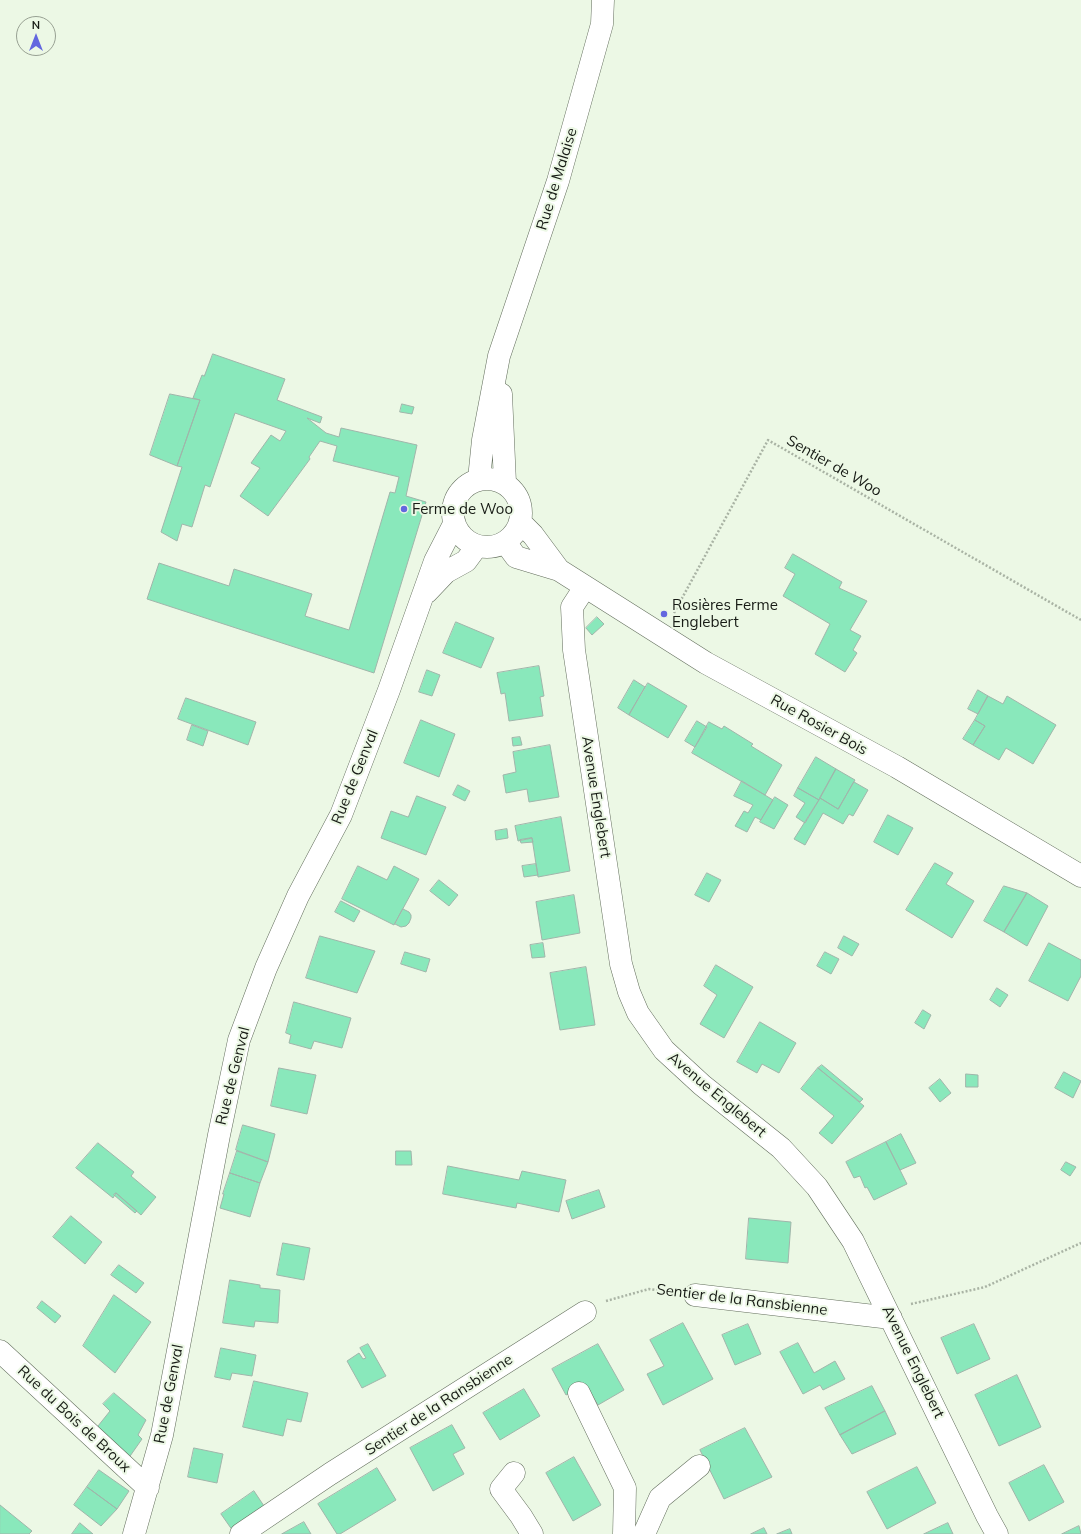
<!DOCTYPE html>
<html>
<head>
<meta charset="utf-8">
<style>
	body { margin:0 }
	#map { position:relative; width:1081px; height:1534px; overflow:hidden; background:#ecf8e5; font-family:Mulish,sans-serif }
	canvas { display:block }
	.north { position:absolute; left:16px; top:16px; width:40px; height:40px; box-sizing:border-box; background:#ecf8e5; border:1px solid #97a092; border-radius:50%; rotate:0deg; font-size:11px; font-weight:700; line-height:16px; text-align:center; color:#171b15 }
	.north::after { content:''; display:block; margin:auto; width:14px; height:18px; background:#6367df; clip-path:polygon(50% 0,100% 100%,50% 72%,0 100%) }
</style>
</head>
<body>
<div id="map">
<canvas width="1081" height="1534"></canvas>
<div class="north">N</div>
</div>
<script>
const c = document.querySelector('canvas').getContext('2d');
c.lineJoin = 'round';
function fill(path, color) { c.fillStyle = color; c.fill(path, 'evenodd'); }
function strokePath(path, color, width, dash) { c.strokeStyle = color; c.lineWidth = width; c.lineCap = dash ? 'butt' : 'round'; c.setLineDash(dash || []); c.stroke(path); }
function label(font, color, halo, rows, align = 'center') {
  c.font = font + ' Mulish,sans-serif'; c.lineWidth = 4; c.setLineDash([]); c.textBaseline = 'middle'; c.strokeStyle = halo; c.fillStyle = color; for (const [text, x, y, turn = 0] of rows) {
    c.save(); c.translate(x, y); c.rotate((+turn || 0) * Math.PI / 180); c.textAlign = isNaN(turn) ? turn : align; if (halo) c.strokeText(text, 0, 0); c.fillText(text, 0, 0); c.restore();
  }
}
const building = new Path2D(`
	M213 354 285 379 277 400 322 417 320 423 307 418 326 433 339 437 341 428 417 445 406 496 426 502 374 673 147 599 159 563 229 586 234 569 312 594 305 616 349 630 390 492 395 493 399 477 333 461 337 446 320 441 309 457 310 459 268 516 240 496 260 468 251 463 271 435 280 441 286 431 235 413 210 487 205 485 192 527 182 524 177 541 161 532 182 467 177 466 200 400 193 398 202 375 204 376Z
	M170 394 200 400 177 466 150 455Z
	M402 404 414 407 412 414 400 412Z
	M793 554 842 582 839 588 867 601 850 630 861 636 853 650 857 653 845 672 815 654 830 624 783 596 795 574 785 568Z
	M597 617 604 624 592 635 586 628Z
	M456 622 494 638 481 668 443 653Z
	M539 666 544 696 540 697 543 716 509 721 505 693 501 694 497 673Z
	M427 670 440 675 432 696 419 692Z
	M634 680 645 687 629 715 618 708Z
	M648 683 687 706 668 738 629 715Z
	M978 690 988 696 978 714 968 709Z
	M988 696 1003 704 1007 696 1056 725 1033 764 1006 748 999 760 973 745 985 726 975 720Z
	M186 698 256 722 248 745 178 719Z
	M421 720 455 734 439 777 404 763Z
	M975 720 985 726 973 745 963 739Z
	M697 721 707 727 695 747 685 741Z
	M709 722 722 729 724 726 753 744 751 746 782 765 765 795 692 753Z
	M192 725 208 731 203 746 187 740Z
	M520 737 522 745 513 746 512 738Z
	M550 745 559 797 529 802 527 789 506 793 503 775 516 772 513 752Z
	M816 757 836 769 819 800 798 788Z
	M836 769 855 780 838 809 820 798Z
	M742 781 773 800 761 820 755 817 747 832 735 826 744 811 748 813 753 805 734 796Z
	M854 782 868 790 853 816 849 814 843 824 823 813 805 845 794 839 820 798 838 809Z
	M458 785 470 791 465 801 453 795Z
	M798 788 819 800 805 823 796 817 805 803 794 796Z
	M417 796 446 807 426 855 381 838 391 811 408 817Z
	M775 797 788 805 774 829 760 822Z
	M888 815 913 828 898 855 874 842Z
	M561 817 570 871 538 877 532 838 518 841 515 826Z
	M507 829 508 838 496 840 495 831Z
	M532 838 533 842 521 843 520 840Z
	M935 863 953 873 946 884 974 901 952 938 906 910Z
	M536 864 538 875 524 877 522 866Z
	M358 866 387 880 394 866 419 879 394 925 342 899Z
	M707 873 721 880 709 902 695 895Z
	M439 880 458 895 449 906 430 891Z
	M1004 886 1027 893 1004 932 984 921Z
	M1027 893 1048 906 1027 946 1004 932Z
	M574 895 580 933 542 940 536 902Z
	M341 901 360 911 354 922 335 912Z
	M403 909 409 912 411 915V918L409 923 406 926 401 927 395 924Z
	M320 936 375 951 357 993 306 978Z
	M844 936 859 944 852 956 838 948Z
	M543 943 545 957 532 958 530 945Z
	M1049 943 1081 960V976L1068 1001 1029 981Z
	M405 952 430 959 426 972 401 964Z
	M825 952 839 959 831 974 817 966Z
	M716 965 753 987 724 1038 700 1024 717 995 704 986Z
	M586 967 595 1025 560 1030 550 973Z
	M997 988 1008 995 1000 1007 990 1000Z
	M294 1002 351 1018 342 1048 314 1041 311 1049 289 1043 291 1035 286 1033Z
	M923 1010 931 1015 924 1029 915 1023Z
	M760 1022 796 1043 779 1073 762 1064 757 1073 737 1062Z
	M822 1065 863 1099 860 1102 818 1068Z
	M279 1068 316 1075 307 1114 271 1106Z
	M818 1068 864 1106 832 1144 819 1133 834 1116 801 1089Z
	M1064 1072 1081 1081 1073 1098 1055 1088Z
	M966 1074 978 1075V1087H966Z
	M940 1079 951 1093 940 1102 929 1088Z
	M243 1125 275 1134 268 1162 236 1150Z
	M901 1134 916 1163 900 1170 886 1142Z
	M886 1142 907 1184 874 1200 867 1187 865 1188 860 1176 854 1178 846 1162Z
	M98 1143 134 1172 131 1176 156 1197 141 1215 116 1193 113 1198 76 1168Z
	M237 1151 268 1162 260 1183 230 1173Z
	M396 1151H411L412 1165H396Z
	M1066 1162 1076 1167 1070 1176 1061 1170Z
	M448 1166 519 1180 522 1171 566 1180 559 1212 517 1203 516 1208 443 1194Z
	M230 1173 260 1183 250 1217 220 1208 224 1194H223Z
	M599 1190 605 1207 572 1219 566 1201Z
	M116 1193 137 1211 135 1213 114 1195Z
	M71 1216 102 1242 85 1264 53 1237Z
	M749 1218 791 1222 788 1263 746 1259Z
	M283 1243 310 1248 304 1280 277 1275Z
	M119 1265 144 1283 136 1293 111 1275Z
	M230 1280 260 1285V1288L280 1290 278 1323 255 1321 254 1327 223 1323Z
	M114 1295 151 1322 115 1373 83 1346Z
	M42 1301 61 1316 55 1323 37 1308Z
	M683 1323 713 1379 663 1405 647 1374 664 1366 650 1340Z
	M748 1324 761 1354 735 1365 722 1335Z
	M974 1324 990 1359 957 1374 941 1338Z
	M798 1343 814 1373 835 1361 845 1379 823 1390 820 1385 803 1394 780 1352Z
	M368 1344 386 1376 362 1388 347 1361 359 1353 363 1359 366 1358 360 1348Z
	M598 1344 624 1390 598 1405 586 1385 566 1395 552 1369Z
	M221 1348 256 1355 252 1376 232 1373 230 1380 215 1377Z
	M1017 1375 1041 1427 999 1446 975 1395Z
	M254 1381 308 1393 301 1422 287 1419 283 1436 243 1427Z
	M872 1386 885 1411 840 1435 825 1408Z
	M524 1389 540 1416 500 1440 483 1413Z
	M114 1393 146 1420 138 1435 142 1439 128 1459 94 1431 110 1411 103 1404Z
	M885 1411 896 1434 852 1454 840 1435Z
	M452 1425 465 1448 453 1454 464 1474 433 1491 410 1448Z
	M745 1428 772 1477 724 1499 700 1450Z
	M194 1448 223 1454 217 1483 188 1477Z
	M574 1457 601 1505 573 1521 546 1473Z
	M1044 1465 1064 1502 1029 1521 1009 1483Z
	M917 1467 936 1503 887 1529 867 1492Z
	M377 1468 396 1500 340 1534H337L318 1504Z
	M99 1470 129 1491 117 1509 87 1487Z
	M87 1487 117 1509 101 1526 74 1505Z
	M254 1491 268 1512 235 1534 221 1514Z
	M0 1505 32 1531 29 1534H0Z
	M304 1522 311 1534H282Z
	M80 1523 93 1534H72Z
	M948 1523 953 1534H924Z
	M1079 1526 1081 1534H1062Z
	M764 1528 767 1534H751Z
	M790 1529 792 1534H777Z`);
fill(building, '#89e8bb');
strokePath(building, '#a0b5aa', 1);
const minor = new Path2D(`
	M501 394 505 483
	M453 513a34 34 0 1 1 68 0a34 34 0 1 1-68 0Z
	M479 479 483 440 499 356 558 181 602 24 603 0
	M520 522 533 535 559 570
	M505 542 516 557 559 570 706 663 897 767 1081 876
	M585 587 572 607 574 650 621 964 629 992 638 1013 664 1050 702 1085 781 1148 817 1187 853 1241 987 1516 997 1534
	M427 592 446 572 466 561 477 546
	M695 1295 891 1318
	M0 1351 148 1488
	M579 1393 625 1488 624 1534
	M514 1473 501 1489 521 1516 532 1534
	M134 1534 162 1435 219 1135 239 1040 266 968 298 896 341 815 389 690 435 561 454 524
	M241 1534 330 1474 585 1312
	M644 1534 660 1498 699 1466`);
strokePath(minor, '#636e5d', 23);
strokePath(new Path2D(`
	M674 613 768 440 1081 620
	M606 1301 649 1289 671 1292
	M911 1304 985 1287 1081 1243`), '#a9b3a4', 2.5, [2, 2]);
strokePath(minor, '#fff', 22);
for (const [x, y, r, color] of [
	[404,509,4,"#6367df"],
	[664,614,4,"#6367df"]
]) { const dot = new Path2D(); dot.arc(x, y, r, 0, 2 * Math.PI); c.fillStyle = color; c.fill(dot); strokePath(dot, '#ecf8e5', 1.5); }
label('15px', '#171b15', '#ecf8e5', [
	["Rue de Malaise",557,179,-73],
	["Sentier de Woo",834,466,30],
	["Rue Rosier Bois",819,725,29],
	["Rue de Genval",355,777,-68],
	["Avenue Englebert",596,797,81],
	["Rue de Genval",233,1076,-76],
	["Avenue Englebert",717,1095,40],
	["Sentier de la Ransbienne",742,1300,7],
	["Avenue Englebert",913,1362,64],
	["Rue de Genval",169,1394,-79],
	["Sentier de la Ransbienne",439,1405,-33],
	["Rue du Bois de Broux",74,1419,43]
]);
label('15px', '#171b15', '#ecf8e5', [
	["Ferme de Woo",412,509],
	["Rosières Ferme",672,605],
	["Englebert",672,622]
], 'left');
</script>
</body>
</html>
